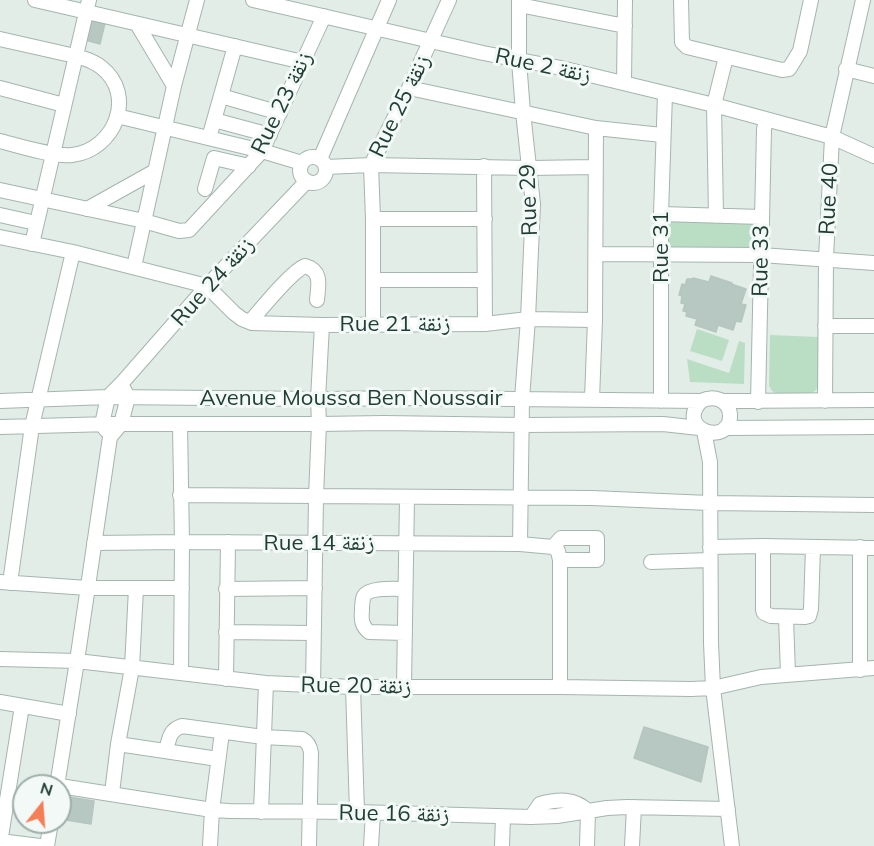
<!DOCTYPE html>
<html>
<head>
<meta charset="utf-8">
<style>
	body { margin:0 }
	#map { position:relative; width:874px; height:846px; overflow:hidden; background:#e2ede8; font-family:Mulish,sans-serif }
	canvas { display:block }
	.north { position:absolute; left:12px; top:774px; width:60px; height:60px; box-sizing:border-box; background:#f2f9f6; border:2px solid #9eaea9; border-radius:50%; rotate:17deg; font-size:16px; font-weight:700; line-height:24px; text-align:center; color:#213e36 }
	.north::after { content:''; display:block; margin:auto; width:21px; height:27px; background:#f67e56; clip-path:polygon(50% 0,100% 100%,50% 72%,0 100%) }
</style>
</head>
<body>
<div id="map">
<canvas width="874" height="846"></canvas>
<div class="north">N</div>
</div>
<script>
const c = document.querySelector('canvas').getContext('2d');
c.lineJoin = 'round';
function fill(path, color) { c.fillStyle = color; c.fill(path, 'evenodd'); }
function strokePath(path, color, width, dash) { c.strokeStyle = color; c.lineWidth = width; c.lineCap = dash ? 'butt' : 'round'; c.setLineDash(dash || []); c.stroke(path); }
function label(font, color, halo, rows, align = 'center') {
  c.font = font + ' Mulish,"Noto Naskh Arabic",sans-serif'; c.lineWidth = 6; c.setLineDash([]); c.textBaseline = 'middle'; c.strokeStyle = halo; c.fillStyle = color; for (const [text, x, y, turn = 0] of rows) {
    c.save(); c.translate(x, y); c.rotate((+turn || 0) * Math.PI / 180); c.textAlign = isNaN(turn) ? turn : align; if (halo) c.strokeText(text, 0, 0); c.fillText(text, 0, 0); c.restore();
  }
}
fill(new Path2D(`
	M669 221 753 223 756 228V247L754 249 671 248 667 247 666 224Z
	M697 329 729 340 722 361 690 351Z
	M770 335 819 337 818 386 816 390 812 393H776L772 391 769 386Z
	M739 341 745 343 744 384 690 382 687 359 729 373Z`), '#badec4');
const building = new Path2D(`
	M90 19 105 23 100 44 85 40Z
	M711 276 732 283 731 284 746 289 741 304 746 305 741 322 736 321 733 330 718 325 716 332 695 325 697 319 686 316 687 312 683 311 685 304 681 303 682 296 679 295 682 284 685 285 687 279H693V278L709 282Z
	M644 727 708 747 701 782 634 758Z
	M62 796 94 801 91 824 60 819Z`);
fill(building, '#b7c7c1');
strokePath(building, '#b4c6bf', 1.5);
const minor = new Path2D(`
	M35 0 303 62
	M253 0 483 53 561 68 714 105 832 137 874 156
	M519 0V61L523 112 533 204 528 319 522 399 520 544
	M681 0 682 42 687 47 782 70 789 69 800 51 811 0
	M519 5 625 26
	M137 24 174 86
	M0 39C18 43 36 47 53 51 69 55 88 57 101 67 137 95 115 150 72 155 54 157 19 146 0 141
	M846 69 874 76
	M624 83 625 0
	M0 88 64 105
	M409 88 596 128 662 135
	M221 96 280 113
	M117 116 262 151 302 163
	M214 120 270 135
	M209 138 235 46
	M300 170a13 13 0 1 1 26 0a13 13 0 1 1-26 0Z
	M320 159 389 0
	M484 166 485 324
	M326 167 371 165 530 168 595 167
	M205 189 214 158 249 166
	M0 190 144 221 179 231 189 230 262 151 324 16
	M87 209 155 171
	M661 214 762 217
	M0 215 36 223
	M716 216 714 105 726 57
	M373 219H485
	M0 237 73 252 207 286 234 313 242 319 252 323 322 325 485 324 528 319 595 320
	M32 244 89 0
	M596 254 761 255 874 263
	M134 267 174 86 197 0
	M373 280H485
	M250 322C261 309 292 271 305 266 323 271 318 286 317 300
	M373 324V219L371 165 409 88 449 0
	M825 326H874
	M592 399 595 320 596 128
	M0 401 108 397 318 399 423 398 701 401C713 395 729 399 730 415 731 448 674 430 701 401
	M661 401V214L665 94
	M723 401 874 400
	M825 401 826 258 832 137 863 0
	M758 402 764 129 766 120
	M180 424 182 542 181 673
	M0 427 110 424H319L384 423 522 425 663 424 699 428
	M725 428 874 427
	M106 430 102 424 108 397 121 384 207 286 307 181
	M704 431 710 462 711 643 713 688 732 846
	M180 495 592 498 709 503 874 505
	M94 543 182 542 520 544 553 547 558 551 560 560V687
	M763 546V610L764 613 771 616 805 617 809 616 811 609 813 547
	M553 547 561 538H597V560H560
	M710 547 763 546 874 548
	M651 562 710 560
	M0 582 88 588H182
	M10 583 32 426 73 252
	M226 589 315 588
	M786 617 788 675
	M226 632 313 633
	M405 633 369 632C362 626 361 620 362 611 362 606 362 600 364 596 369 587 396 589 405 589
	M0 659 77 661 266 683 353 687H560L691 689 713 688 761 677 874 668
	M860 670V547
	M226 679 228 542
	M313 686 316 497 319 424 318 399 322 325
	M404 686 407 498
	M353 687 357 812
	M0 702 69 714
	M118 744 218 759
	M166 751C169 740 169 730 182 726L263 737 302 739C308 742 310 746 311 753L309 846
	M57 786 77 661 110 437 121 424 128 397 121 384
	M60 786 212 810 230 811 357 812 531 817 557 816 607 808 627 807 728 809
	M112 793 118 744 132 668 136 588
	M261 812 266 683
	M531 817 540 804C558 799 574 798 588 811L587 846
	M0 841 40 846
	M0 843 22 706
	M47 846 51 822
	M210 846 212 810 222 732
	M371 846 373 813
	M502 846 503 817
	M632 846 634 807`);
strokePath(minor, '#a4b5af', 16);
strokePath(minor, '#fff', 14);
label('22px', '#213e36', '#f2f9f6', [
	["Rue 2 زنقة",543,66,12],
	["Rue 23 زنقة",282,103,-64],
	["Rue 25 زنقة",400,106,-64],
	["Rue 40",829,199,-87],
	["Rue 29",529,200,-92],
	["Rue 31",661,247,-90],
	["Rue 33",761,261,-89],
	["Rue 24 زنقة",213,282,-48],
	["Rue 21 زنقة",395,324],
	["Avenue Moussa Ben Noussair",351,398],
	["Rue 14 زنقة",319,543],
	["Rue 20 زنقة",356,686,1],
	["Rue 16 زنقة",394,814,1]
]);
</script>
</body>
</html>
